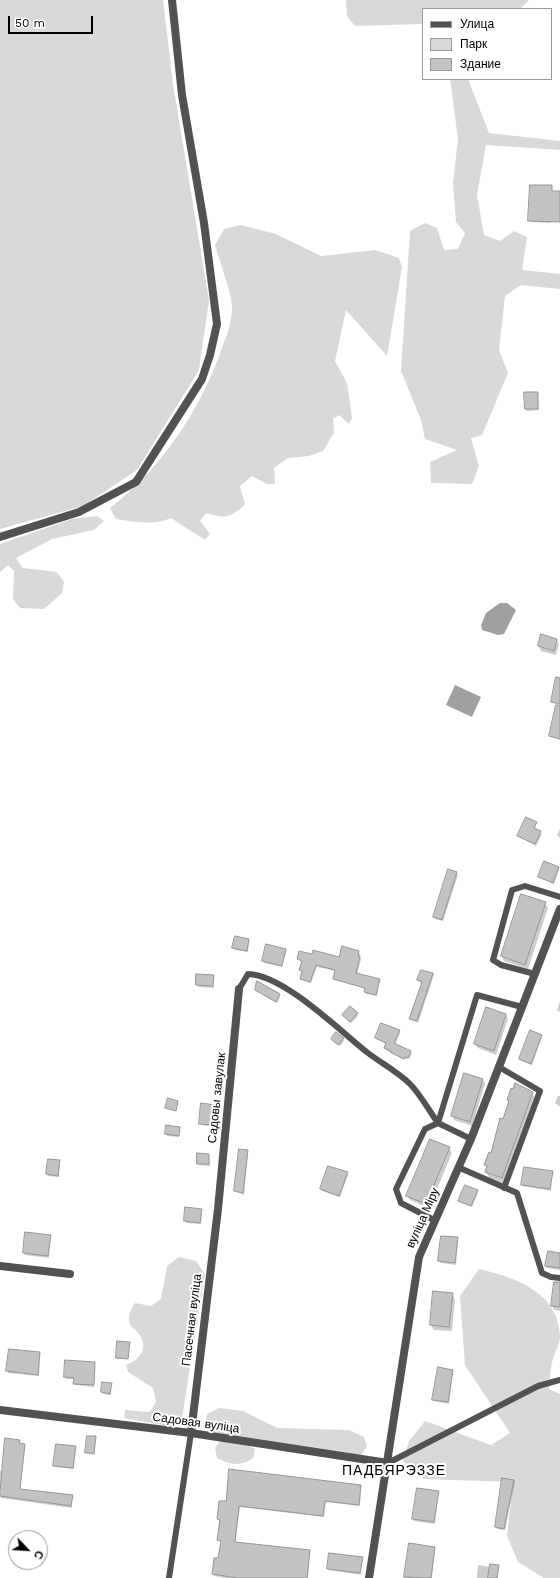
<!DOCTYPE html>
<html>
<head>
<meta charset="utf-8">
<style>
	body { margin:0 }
	#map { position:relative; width:560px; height:1578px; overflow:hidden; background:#fff; font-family:"Work Sans",sans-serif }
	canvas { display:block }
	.legend { position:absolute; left:422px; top:8px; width:130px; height:72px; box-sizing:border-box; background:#fff; border:1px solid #999; margin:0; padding:5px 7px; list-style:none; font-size:12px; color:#000 }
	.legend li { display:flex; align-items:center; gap:8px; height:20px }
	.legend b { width:20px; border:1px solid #999 }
	.north { position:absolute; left:8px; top:1530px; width:40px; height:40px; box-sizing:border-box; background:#fff; border:1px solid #999; border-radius:50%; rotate:115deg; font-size:11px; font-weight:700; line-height:16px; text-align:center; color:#000 }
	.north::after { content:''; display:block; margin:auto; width:14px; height:18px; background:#000; clip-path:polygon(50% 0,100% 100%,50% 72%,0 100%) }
	.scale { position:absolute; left:8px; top:16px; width:85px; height:18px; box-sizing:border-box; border:2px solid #000; border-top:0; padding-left:5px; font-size:12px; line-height:14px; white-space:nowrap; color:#000; -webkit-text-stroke:3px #fff; paint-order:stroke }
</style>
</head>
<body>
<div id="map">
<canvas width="560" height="1578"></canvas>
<ul class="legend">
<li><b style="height:5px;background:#525252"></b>Улица</li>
<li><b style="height:11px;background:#d9d9d9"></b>Парк</li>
<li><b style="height:11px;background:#c2c2c2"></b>Здание</li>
</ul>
<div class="north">С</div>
<div class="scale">50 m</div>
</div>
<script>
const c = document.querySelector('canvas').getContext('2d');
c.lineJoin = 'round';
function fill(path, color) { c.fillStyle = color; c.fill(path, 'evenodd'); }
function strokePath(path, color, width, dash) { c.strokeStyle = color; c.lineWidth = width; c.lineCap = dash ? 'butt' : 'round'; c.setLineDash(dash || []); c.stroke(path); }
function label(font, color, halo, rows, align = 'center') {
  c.font = font + ' "Work Sans",sans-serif'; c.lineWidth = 4; c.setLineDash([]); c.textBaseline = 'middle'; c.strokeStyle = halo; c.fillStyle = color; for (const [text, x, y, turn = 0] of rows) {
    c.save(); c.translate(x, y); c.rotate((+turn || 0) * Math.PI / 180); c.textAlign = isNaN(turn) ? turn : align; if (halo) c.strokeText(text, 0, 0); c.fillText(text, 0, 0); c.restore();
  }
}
fill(new Path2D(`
	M0 0H163L173 84 209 300 199 370 137 470 83 506 0 529Z
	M346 0H529L521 8 513 9H423V24L355 26 347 16Z
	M450 79H468L489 133 560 141V150L486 145 477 195 484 235 500 241 514 231 527 237 522 270 560 274V289L521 285 505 296 499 350 508 373 482 435 471 438 479 466 472 484 431 483 430 462 457 450 425 439 421 420 401 371 410 231 425 223 437 228 444 250 458 249 465 233 456 222 453 183 458 139Z
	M241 225 276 234 321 256 375 250 399 258 402 267 387 356 346 310 335 361 347 383 352 418 349 424 339 415 333 419 334 433 323 451 309 456 288 458 274 468 275 484H267L252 476 240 486 245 505C229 518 226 519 206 513L200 521 210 534 205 540 171 518C153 526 135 522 116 519L110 508C161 469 201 409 222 348 227 335 232 322 232 307 232 293 219 260 215 245L224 229Z
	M97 516 104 521 94 530 52 539 16 558 23 568 57 572 64 582 62 593 44 609 20 608 13 599 14 571 8 565 0 572V544L72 519Z
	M179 1257 196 1261 205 1274 182 1418 174 1427 124 1418 125 1410 150 1412 156 1402 153 1388 128 1372 126 1365C140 1360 149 1348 139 1334 136 1330 132 1328 130 1324 127 1317 131 1309 135 1303L151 1306 161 1299 167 1266Z
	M479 1269C514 1277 560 1292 560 1338 559 1345 555 1352 553 1359 550 1368 550 1379 549 1389L560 1394V1578H544L518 1562 507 1536 513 1482 424 1479 403 1461 409 1441 425 1421 491 1445 510 1433 465 1365 460 1296Z
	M219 1408 243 1411 277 1428 349 1430 364 1437 367 1446 361 1455 254 1441 211 1432 205 1425 207 1414Z
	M220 1441 247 1445 255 1449 253 1458C241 1467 230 1465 217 1458L215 1448Z`), '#d9d9d9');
fill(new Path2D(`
	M500 603H507L516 610 504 634 498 635 482 630 481 625 486 613Z
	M455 685 481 697 472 717 446 705Z`), '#a0a0a0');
fill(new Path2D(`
	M552 186 551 223 530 222 529 220Z
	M537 393 539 410 527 411 526 409Z
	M542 636 556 640 559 644 556 655 541 651 539 646Z
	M560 715V740L550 736Z
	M536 823 535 830 542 834 536 846 518 836Z
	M560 829V838L557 835Z
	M558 867 559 869 554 884 539 877Z
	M456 873 458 875 443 921 435 919 434 917Z
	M522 895 545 903 548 908 528 969 504 961 502 956Z
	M249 940 248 952 235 950 233 948Z
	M285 950 286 952 282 967 264 963 263 961Z
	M359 952 361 959 357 975 379 980 377 996 366 994V989L335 980 336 971 317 967 311 983 301 979 302 962 298 959 312 955 340 958Z
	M421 971 433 973 434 975 418 1023 410 1018 422 983 418 980Z
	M213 976 214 988 198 987 197 985Z
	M256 990 279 995 280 997 277 1003Z
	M560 1001V1012L557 1010Z
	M357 1014 358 1016 351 1023 343 1015Z
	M506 1014 508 1019 496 1055 478 1048 475 1044Z
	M399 1031 400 1033 395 1045 411 1052 412 1054 409 1059 406 1058 405 1060 386 1050V1044L376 1038Z
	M541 1035 542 1037 532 1065 521 1061 520 1059Z
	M332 1039H343L344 1041 340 1046Z
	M483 1080 485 1084 472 1126 454 1120 452 1116Z
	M511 1090 532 1093 536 1100 506 1184 490 1179 486 1172 487 1168 485 1165 492 1155 509 1103 508 1100Z
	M558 1096H560V1107L555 1103Z
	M178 1101 177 1110 167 1107Z
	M215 1106 214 1127 201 1125 200 1123Z
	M179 1127V1137L167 1136 166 1134Z
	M449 1148 452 1153 429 1208 410 1200 407 1196Z
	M247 1151 248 1153 244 1195 235 1191Z
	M209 1155 210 1166 199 1165 198 1163Z
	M60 1161 59 1177 48 1176 47 1174Z
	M552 1172 551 1191 523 1186 522 1184Z
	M347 1173 348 1175 340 1197 322 1191 321 1189Z
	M477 1191 478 1193 472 1207 460 1202 459 1200Z
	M202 1210 201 1224 186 1223 185 1221Z
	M50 1236 49 1258 25 1255 24 1253Z
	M442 1237 457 1238 458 1240 456 1265 441 1263 439 1261Z
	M560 1254V1270L547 1268 546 1266Z
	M560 1288V1311L554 1310 552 1305Z
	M452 1294 455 1299 452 1331 434 1330 431 1325Z
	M129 1343V1358L117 1357Z
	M9 1350 40 1353 39 1376 8 1373Z
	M95 1363 94 1387 76 1385 75 1379H66L65 1377Z
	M453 1371 449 1404 434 1401 433 1400Z
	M103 1383 111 1384V1395L103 1394Z
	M95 1437V1455L88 1454 86 1452Z
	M19 1441 20 1444 25 1447 20 1490 72 1496V1508L1 1498 0 1471H2Z
	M75 1447 74 1469 56 1467 54 1465Z
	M514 1480 515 1482 505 1530 497 1529 496 1527Z
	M361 1486 360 1506 326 1502 324 1517 240 1507 235 1544 310 1551 308 1578H227L214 1576 213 1574 219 1560 221 1542 218 1540 220 1502Z
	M438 1492 435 1524 414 1521 413 1519Z
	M435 1548 432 1578H406L405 1577Z
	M362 1558 361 1575 329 1570 328 1568Z
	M478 1565 490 1567 498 1566V1578H477Z`), '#0003');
const building = new Path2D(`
	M530 185H552V191H560V222L528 221Z
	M524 392H538V409H525Z
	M541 634 557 639 554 651 538 646Z
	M556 677 560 678V704L551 702Z
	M556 705H560V739L549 736Z
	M526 817 537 822 534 828 541 831 535 844 517 836Z
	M544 861 559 867 553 883 538 877Z
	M448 869 457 872 442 920 433 917Z
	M521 894 546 902 525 965 501 956Z
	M235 936 249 939 247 951 232 948Z
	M266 944 286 949 282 966 262 961Z
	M342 946 359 951 358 956H360L356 973 380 979 376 995 364 992 365 988 333 979 335 970 316 965 310 982 300 979 302 971 299 970 302 961 297 959 299 951 312 954 313 950 339 957Z
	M421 970 433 973 417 1021 409 1019 422 982 417 980Z
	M196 974 214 975 213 986 196 985Z
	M257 981 280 994 276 1002 255 990Z
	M350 1006 358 1013 350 1022 342 1015Z
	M486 1007 506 1014 494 1051 474 1044Z
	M381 1023 400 1030 394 1043 411 1051 408 1058 405 1057 404 1059 390 1052 391 1051 384 1048 386 1043 375 1038Z
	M530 1030 542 1035 531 1064 519 1059Z
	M336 1032 344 1038 338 1045 331 1039Z
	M464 1073 483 1079 470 1122 451 1116Z
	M515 1083 533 1092 502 1178 485 1172 487 1166 484 1165 489 1152 491 1153 500 1118 503 1119 509 1101 507 1100 511 1088 513 1089Z
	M168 1098 178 1101 176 1111 165 1108Z
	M201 1103 216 1105 213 1125 199 1124Z
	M166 1125 180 1127 179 1136 165 1134Z
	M430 1139 450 1147 426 1204 406 1196Z
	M239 1149 248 1150 243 1193 234 1191Z
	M197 1153 209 1154V1164H197Z
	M48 1159 60 1160 58 1176 46 1174Z
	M328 1166 348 1172 339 1196 320 1189Z
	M524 1167 553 1171 550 1189 521 1185Z
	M465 1185 478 1190 471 1206 458 1201Z
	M185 1207 202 1209 200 1223 184 1221Z
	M25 1232 51 1235 48 1256 23 1253Z
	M441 1236 458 1237 455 1263 438 1261Z
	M548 1251 560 1253V1268L545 1266Z
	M554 1282H560V1307L551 1306Z
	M433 1291 453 1293 449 1327 430 1325Z
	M117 1341 130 1342 128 1359 116 1358Z
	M9 1349 40 1352 38 1375 6 1371Z
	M65 1360 95 1362 94 1385 73 1384 74 1378 64 1377Z
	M438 1367 453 1370 448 1402 432 1400Z
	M102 1382 112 1383 110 1394 101 1392Z
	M87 1436H96L94 1453H85Z
	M5 1438 20 1440 19 1443 25 1444 20 1489 73 1495 71 1506 0 1496Z
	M56 1444 76 1446 73 1468 53 1466Z
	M229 1469 361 1485 359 1505 325 1501 323 1516 239 1506 235 1542 310 1550 307 1578H237L212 1574 214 1558H218L221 1541 217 1540 220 1520 217 1519 219 1501H226Z
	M502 1478 514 1480 504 1529 495 1527Z
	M417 1488 439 1491 434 1522 412 1519Z
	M409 1543 435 1547 431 1578 404 1577Z
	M329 1553 363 1557 360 1573 327 1569Z
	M490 1564 499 1565 497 1578H488Z`);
fill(building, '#c2c2c2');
strokePath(building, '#969696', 1);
strokePath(new Path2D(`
	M535 974 501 965 493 960 512 890 525 886 560 897
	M239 989 248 974C284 975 340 1031 368 1053 381 1063 398 1072 410 1084 421 1095 429 1111 438 1123
	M499 1067 540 1091 504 1188
	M438 1123 477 995 522 1007
	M460 1168 517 1193 542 1273 551 1277 560 1278
	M434 1220 401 1203 396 1189 425 1129 438 1123 471 1139
	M388 1463 538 1386 560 1380
	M169 1578 191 1433`), '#525252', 6);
strokePath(new Path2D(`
	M0 537 79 512 136 482 202 379 210 355 217 324 204 223 182 95 172 0
	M0 1266 70 1274
	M0 1410 191 1433 388 1463
	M191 1433 218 1209 239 989
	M369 1578 419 1257 471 1139 560 909`), '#525252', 8);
label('12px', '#000', '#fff', [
	["Садовы завулак",217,1098,-84],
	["вуліца Міру",423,1218,-66],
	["Пасечная вуліца",192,1320,-83],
	["Садовая вуліца",196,1423,8]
]);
c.letterSpacing = '1px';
label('14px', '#000', '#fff', [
	["ПАДБЯРЭЗЗЕ",394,1471]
]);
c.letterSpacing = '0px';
</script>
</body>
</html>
